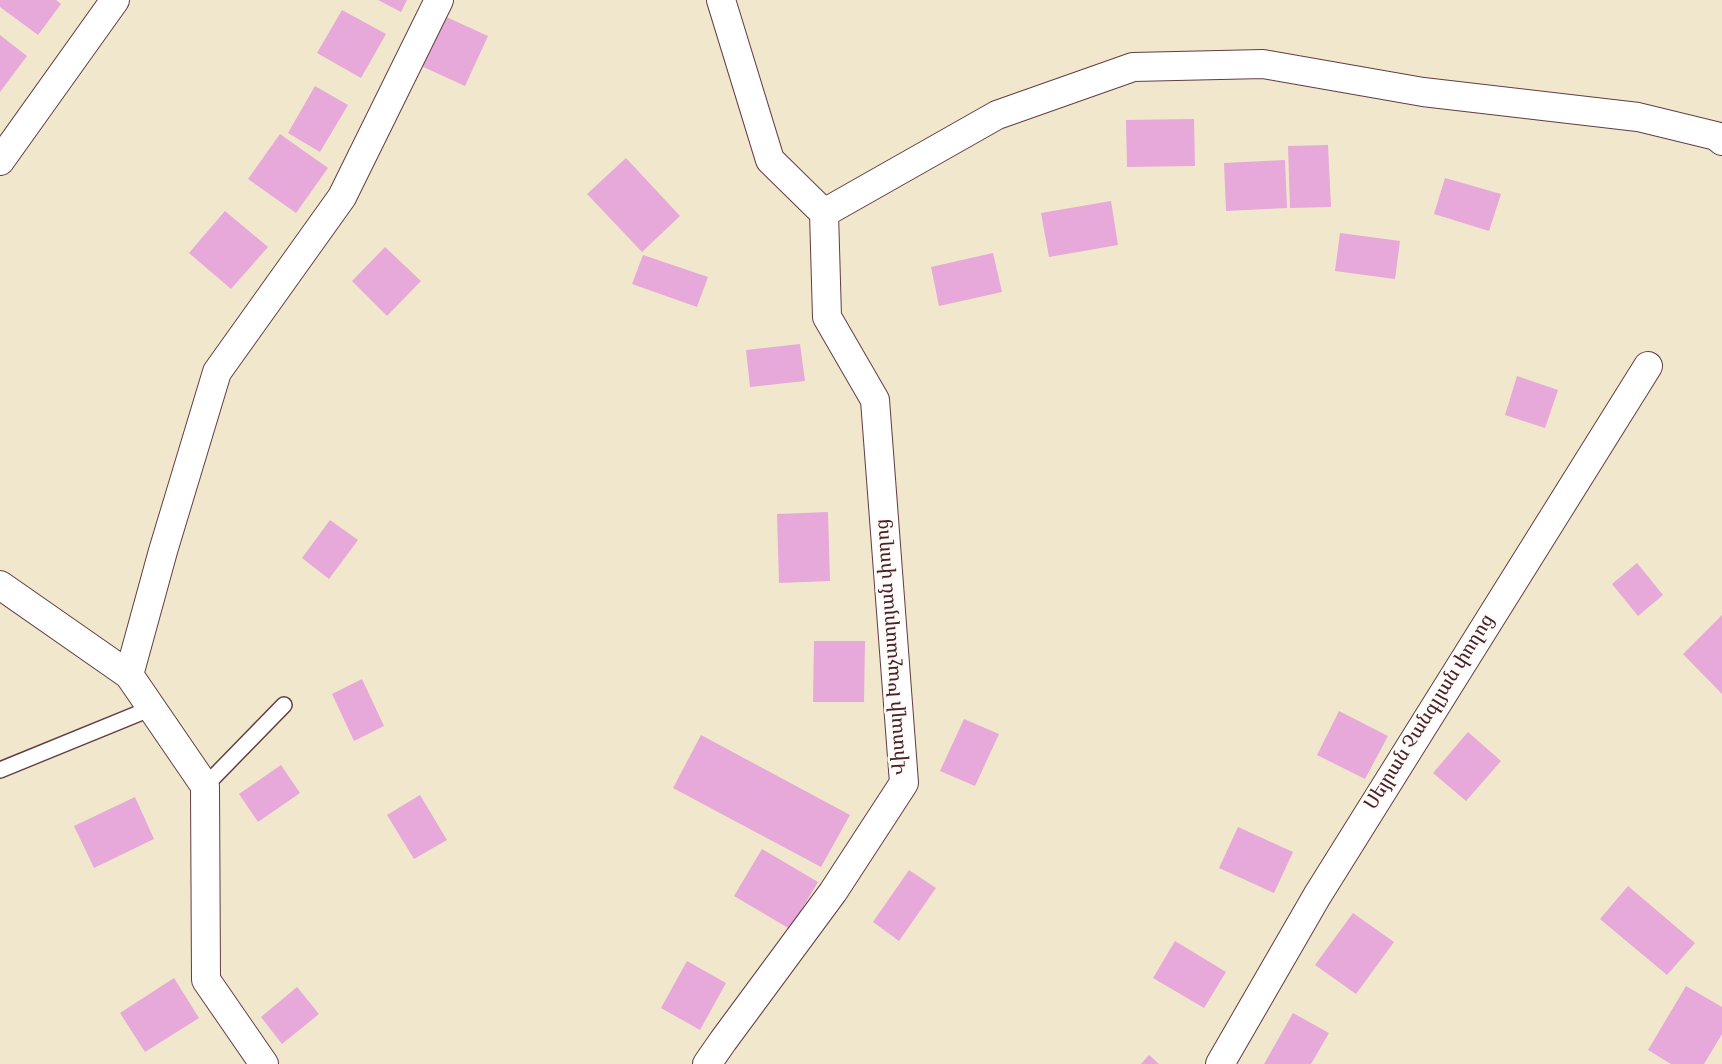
<!DOCTYPE html>
<html>
<head>
<meta charset="utf-8">
<style>
	body { margin:0 }
	canvas { display:block; background:#f0e7cc }
</style>
</head>
<body>
<canvas width="1722" height="1064"></canvas>
<script>
const c = document.querySelector('canvas').getContext('2d');
c.lineJoin = 'round';
function fill(path, color) { c.fillStyle = color; c.fill(path, 'evenodd'); }
function strokePath(path, color, width, dash) { c.strokeStyle = color; c.lineWidth = width; c.lineCap = dash ? 'butt' : 'round'; c.setLineDash(dash || []); c.stroke(path); }
function label(font, color, halo, rows, align = 'center') {
  c.font = font + ' Vollkorn,"Noto Serif Armenian",serif'; c.lineWidth = 5; c.setLineDash([]); c.textBaseline = 'middle'; c.strokeStyle = halo; c.fillStyle = color; for (const [text, x, y, turn = 0] of rows) {
    c.save(); c.translate(x, y); c.rotate((+turn || 0) * Math.PI / 180); c.textAlign = isNaN(turn) ? turn : align; if (halo) c.strokeText(text, 0, 0); c.fillText(text, 0, 0); c.restore();
  }
}
fill(new Path2D(`
	M0 0H56L61 4 38 35 0 7Z
	M378 0H407L401 12Z
	M342 10 386 34 361 78 317 53Z
	M442 15 488 36 465 86 419 65Z
	M0 35 27 56 0 92Z
	M315 86 348 105 320 152 288 133Z
	M1194 119 1195 166 1127 167 1126 120Z
	M280 134 328 168 296 213 248 179Z
	M1328 145 1331 207 1290 208 1288 146Z
	M626 158 680 216 642 252 587 194Z
	M1285 160 1287 208 1226 211 1224 163Z
	M1445 178 1501 194 1489 231 1434 214Z
	M1111 201 1118 245 1049 257 1041 213Z
	M225 211 268 247 231 289 189 253Z
	M1340 233 1400 241 1395 279 1335 271Z
	M385 247 421 281 387 316 352 281Z
	M993 253 1002 292 939 306 931 267Z
	M643 255 708 277 697 307 632 284Z
	M800 344 805 381 750 387 746 350Z
	M1517 376 1558 390 1545 428 1505 415Z
	M828 512 830 581 779 583 777 514Z
	M330 520 358 540 329 579 302 558Z
	M1637 563 1663 595 1638 616 1612 584Z
	M1722 615V694L1683 654Z
	M814 641H865L864 702H813Z
	M362 679 384 726 354 741 332 694Z
	M1339 711 1388 736 1365 779 1317 755Z
	M964 719 999 734 975 786 940 771Z
	M1468 732 1501 761 1466 801 1433 773Z
	M701 735 850 815 821 867 673 788Z
	M281 765 300 793 258 822 239 794Z
	M420 795 447 840 414 859 387 815Z
	M135 797 154 839 94 868 74 826Z
	M1238 827 1293 852 1274 893 1219 868Z
	M762 849 818 882 790 929 734 896Z
	M909 870 936 888 899 941 873 922Z
	M1628 886 1695 943 1667 975 1600 919Z
	M1353 913 1394 942 1356 994 1315 965Z
	M1175 941 1226 972 1204 1008 1153 978Z
	M687 961 726 983 700 1030 661 1008Z
	M174 978 199 1018 145 1052 120 1013Z
	M1686 986 1722 1007V1034L1704 1064H1671L1648 1050Z
	M297 987 319 1014 282 1044 261 1017Z
	M1293 1013 1329 1033 1311 1064H1264Z
	M1149 1055 1159 1064H1141Z`), '#e7a9da');
const lane = new Path2D(`
	M0 770 152 708
	M205 786 284 705`);
const street = new Path2D(`
	M721 0 770 160 824 213
	M0 161 115 0
	M824 213 997 115 1133 67 1263 64 1423 92 1638 117 1716 136 1722 141
	M0 585 129 675 205 786 206 980 264 1064
	M129 675 163 551 217 372 342 197 439 0
	M707 1064 723 1041 833 892 904 783 875 400 827 317 824 213
	M1220 1064 1317 896 1648 366`);
strokePath(lane, '#633d43', 18);
strokePath(street, '#633d43', 30);
strokePath(lane, '#fff', 15);
strokePath(street, '#fff', 28);
label('19px', '#4a1f2b', '#fdfcf7', [
	["Վիտալի Խաչատրյան փողոց",893,647,-94],
	["Սեյրան Չանգլյան փողոց",1431,713,-58]
]);
</script>
</body>
</html>
